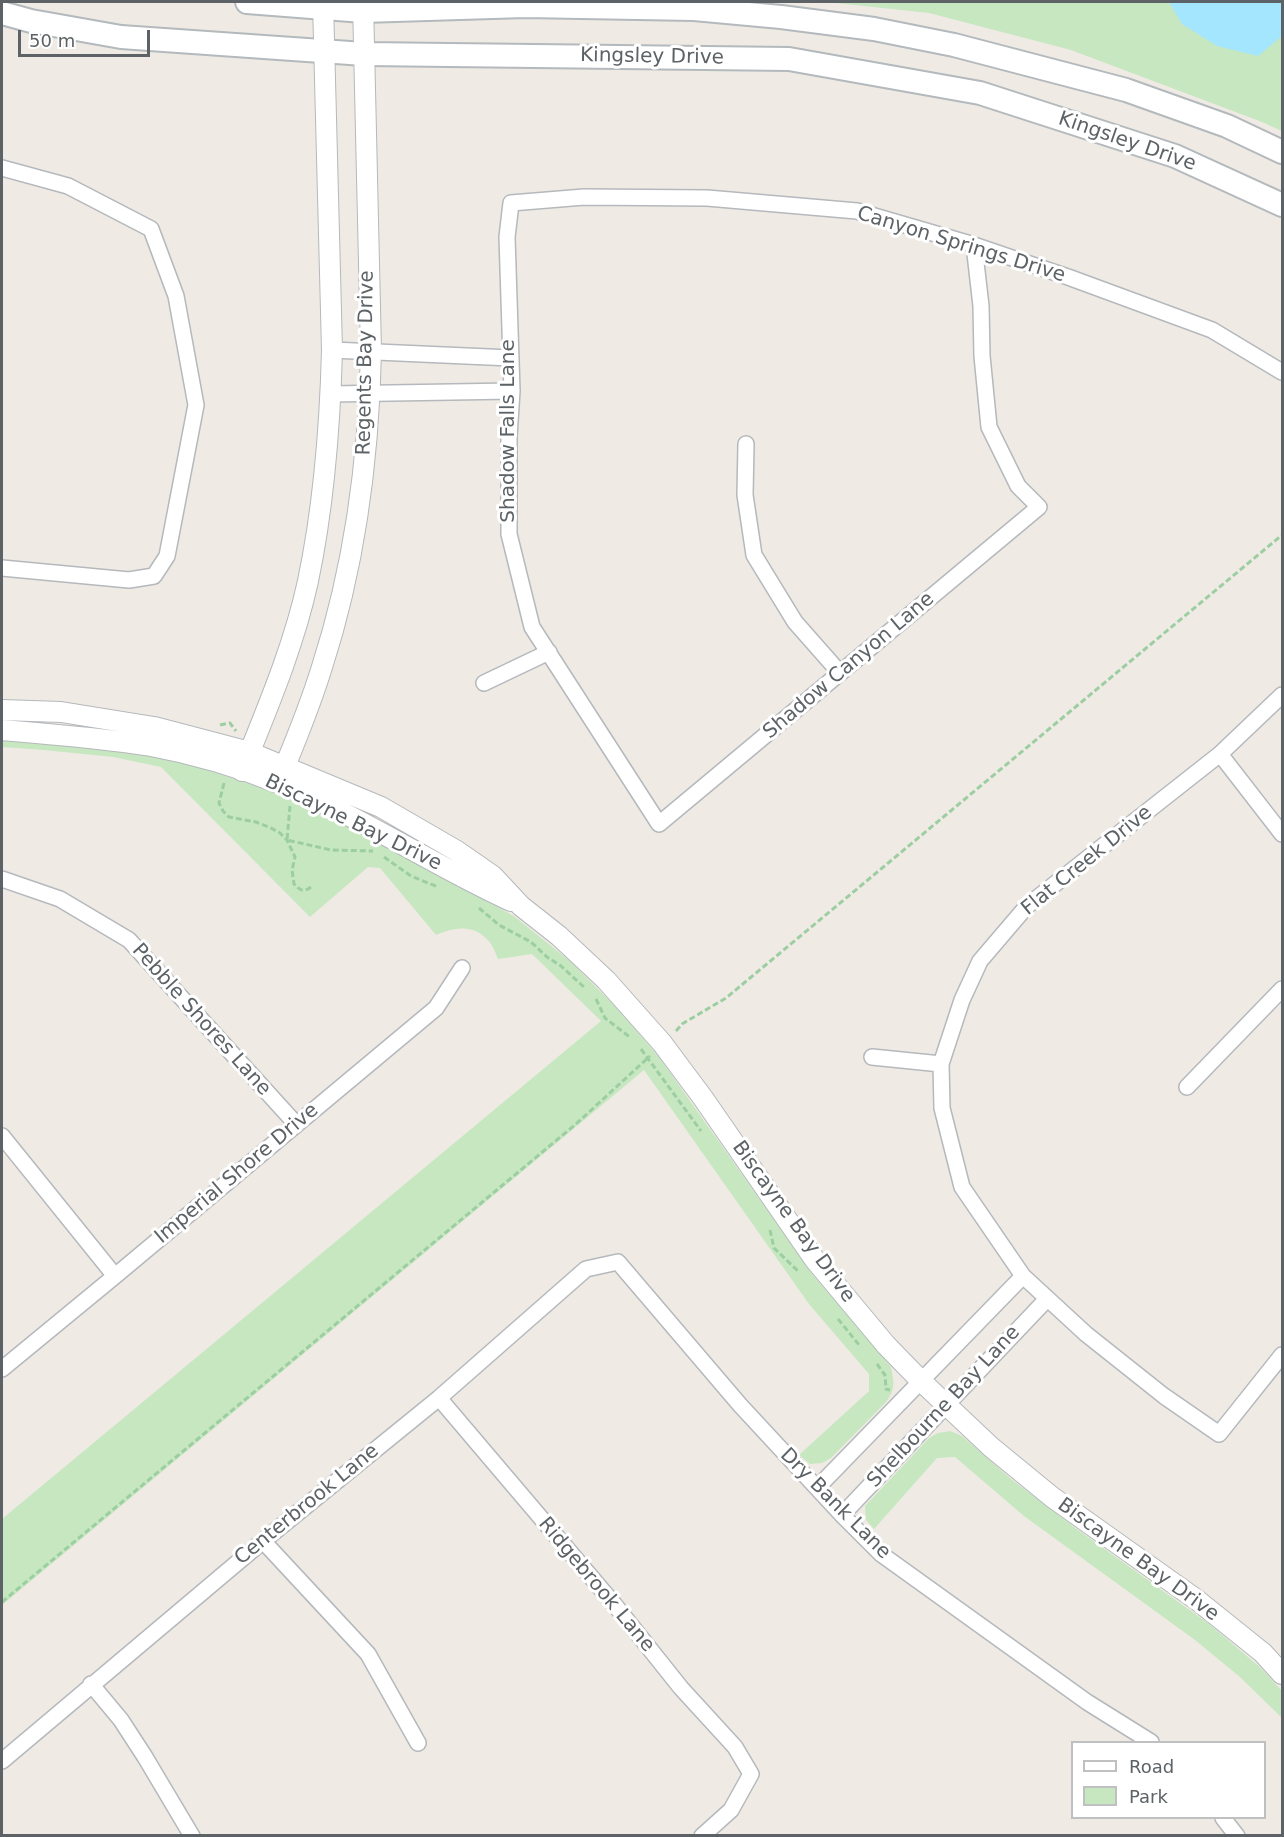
<!DOCTYPE html>
<html>
<head>
<meta charset="utf-8">
<style>
	body { margin:0 }
	#map { position:relative; width:1284px; height:1837px; overflow:hidden; background:#efebe4; font-family:"DejaVu Sans",sans-serif }
	canvas { display:block }
	.frame { position:absolute; inset:0; border:3px solid #5c6265; pointer-events:none }
	.legend { position:absolute; left:1071px; top:1741px; width:195px; height:78px; box-sizing:border-box; background:#fff; border:2px solid #bec0c1; margin:0; padding:8px 10px; list-style:none; font-size:18px; color:#5c6265 }
	.legend li { display:flex; align-items:center; gap:12px; height:30px }
	.legend b { width:30px; border:2px solid #bec0c1 }
	.scale { position:absolute; left:18px; top:30px; width:132px; height:27px; box-sizing:border-box; border:3px solid #5c6265; border-top:0; padding-left:8px; font-size:18px; line-height:21px; white-space:nowrap; color:#5c6265; -webkit-text-stroke:4px #fff; paint-order:stroke }
</style>
</head>
<body>
<div id="map">
<canvas width="1284" height="1837"></canvas>
<div class="frame"></div>
<ul class="legend">
<li><b style="height:8px;background:#fff"></b>Road</li>
<li><b style="height:16px;background:#c6e7c0"></b>Park</li>
</ul>
<div class="scale">50 m</div>
</div>
<script>
const c = document.querySelector('canvas').getContext('2d');
c.lineJoin = 'round';
function fill(path, color) { c.fillStyle = color; c.fill(path, 'evenodd'); }
function strokePath(path, color, width, dash) { c.strokeStyle = color; c.lineWidth = width; c.lineCap = dash ? 'butt' : 'round'; c.setLineDash(dash || []); c.stroke(path); }
function label(font, color, halo, rows, align = 'center') {
  c.font = font + ' "DejaVu Sans",sans-serif'; c.lineWidth = 6; c.setLineDash([]); c.textBaseline = 'middle'; c.strokeStyle = halo; c.fillStyle = color; for (const [text, x, y, turn = 0] of rows) {
    c.save(); c.translate(x, y); c.rotate((+turn || 0) * Math.PI / 180); c.textAlign = isNaN(turn) ? turn : align; if (halo) c.strokeText(text, 0, 0); c.fillText(text, 0, 0); c.restore();
  }
}
fill(new Path2D(`
	M827 2H1282V131L1262 122 1071 50 929 13Z
	M2 737 123 750 195 766 259 787 347 821 442 873 515 917 570 961 616 1007 659 1057 813 1275 891 1367C894 1383 896 1388 886 1402L831 1458 822 1463 810 1464 799 1455 869 1391V1374L809 1304 644 1070 2 1605V1519L601 1021 532 954 498 959C488 928 464 922 436 935L380 868 368 867 310 917 161 767 113 757 44 750 2 747Z
	M950 1431 962 1436 1011 1479 1074 1527 1209 1624 1261 1668 1282 1691V1718L1240 1677 1195 1640 1024 1516 955 1457 937 1458 874 1529 866 1520 865 1506 929 1438 938 1433Z`), '#c6e7c0');
fill(new Path2D(`
	M1169 2H1282V36L1258 56 1217 46 1182 24Z`), '#a5e6ff');
const minor = new Path2D(`
	M2 168 68 186 151 229 176 296 196 405 167 556 154 576 129 580 2 568
	M974 245 981 306 982 356 989 427 1018 486 1039 507 659 824 532 627 509 534V437L512 391 507 237 511 203 584 197 707 198 857 211 974 245 1068 277 1212 330 1282 372
	M332 350 511 358
	M331 394 512 391
	M746 444 745 495 754 555 795 622 840 673
	M484 683 549 652
	M1282 695 1220 754 1027 906 980 961 962 1000 941 1064 942 1108 962 1187 1023 1276 1086 1334 1164 1396 1219 1434 1282 1355
	M1220 754 1282 834
	M2 879 60 899 129 940 296 1124
	M872 1057 941 1064
	M1187 1087 1282 989
	M2 1136 115 1276
	M2 1369 115 1276 436 1008 462 968
	M439 1398 614 1604 681 1688 735 1747 751 1774 731 1810 702 1836
	M817 1488 1023 1276
	M842 1515 1047 1299
	M263 1541 368 1654 418 1743
	M91 1684 121 1720 145 1757 192 1836
	M2 1761 263 1541 439 1398 586 1269 618 1262 740 1405 842 1515 881 1554 1087 1702 1151 1742
	M1223 1818 1237 1836`);
const tertiary = new Path2D(`
	M2 710 61 712 154 727 249 752 381 807 457 851 493 876 521 906 559 936 606 980 662 1043 703 1098 815 1260 886 1345 921 1381 991 1447 1052 1497 1197 1600 1263 1653 1282 1674
	M2 730C51 734 102 738 151 746 194 754 238 767 278 783 359 815 432 865 511 901
	M242 771C267 709 294 646 308 581 324 505 330 427 332 350L323 2
	M278 783C294 745 310 706 322 667 355 565 369 458 371 351L363 2`);
const secondary = new Path2D(`
	M247 2 363 11 525 6 694 9 781 17 874 29 954 45 1126 90 1227 126 1282 152
	M2 13 31 21 121 37 364 54 789 59 980 93 1175 156 1282 205`);
strokePath(minor, '#b5b8bc', 18);
strokePath(tertiary, '#b5b8bc', 22);
strokePath(secondary, '#b3b9bc', 26);
strokePath(new Path2D(`
	M220 725 230 723 236 731
	M224 783 219 803 223 811 229 817 256 822 271 828 280 833 287 840 295 857 292 870 294 884C300 890 303 893 311 887
	M290 806 287 840 331 850 373 851
	M384 857 411 876 438 887
	M479 908 499 925 531 942 547 957 561 966 585 988
	M596 999 605 1018 631 1038
	M676 1031 682 1024 726 998 1282 535
	M641 1049 701 1131
	M770 1230 774 1248 799 1272
	M838 1319 860 1346
	M877 1364 885 1375 886 1389 890 1390
	M2 1602 576 1124 650 1056`), '#9ccea2', 3, [6, 3]);
strokePath(minor, '#fff', 15);
strokePath(tertiary, '#fff', 20);
strokePath(secondary, '#fff', 22);
label('20px', '#5c6265', '#fff', [
	["Kingsley Drive",652,57,1],
	["Kingsley Drive",1127,142,19],
	["Canyon Springs Drive",961,245,17],
	["Regents Bay Drive",366,363,-89],
	["Shadow Falls Lane",509,431,-90],
	["Shadow Canyon Lane",849,666,-40],
	["Biscayne Bay Drive",353,823,26],
	["Flat Creek Drive",1087,861,-39],
	["Pebble Shores Lane",201,1020,48],
	["Imperial Shore Drive",237,1174,-40],
	["Biscayne Bay Drive",793,1222,54],
	["Shelbourne Bay Lane",944,1407,-47],
	["Dry Bank Lane",835,1504,45],
	["Centerbrook Lane",307,1505,-39],
	["Biscayne Bay Drive",1138,1560,36],
	["Ridgebrook Lane",596,1585,50]
]);
</script>
</body>
</html>
